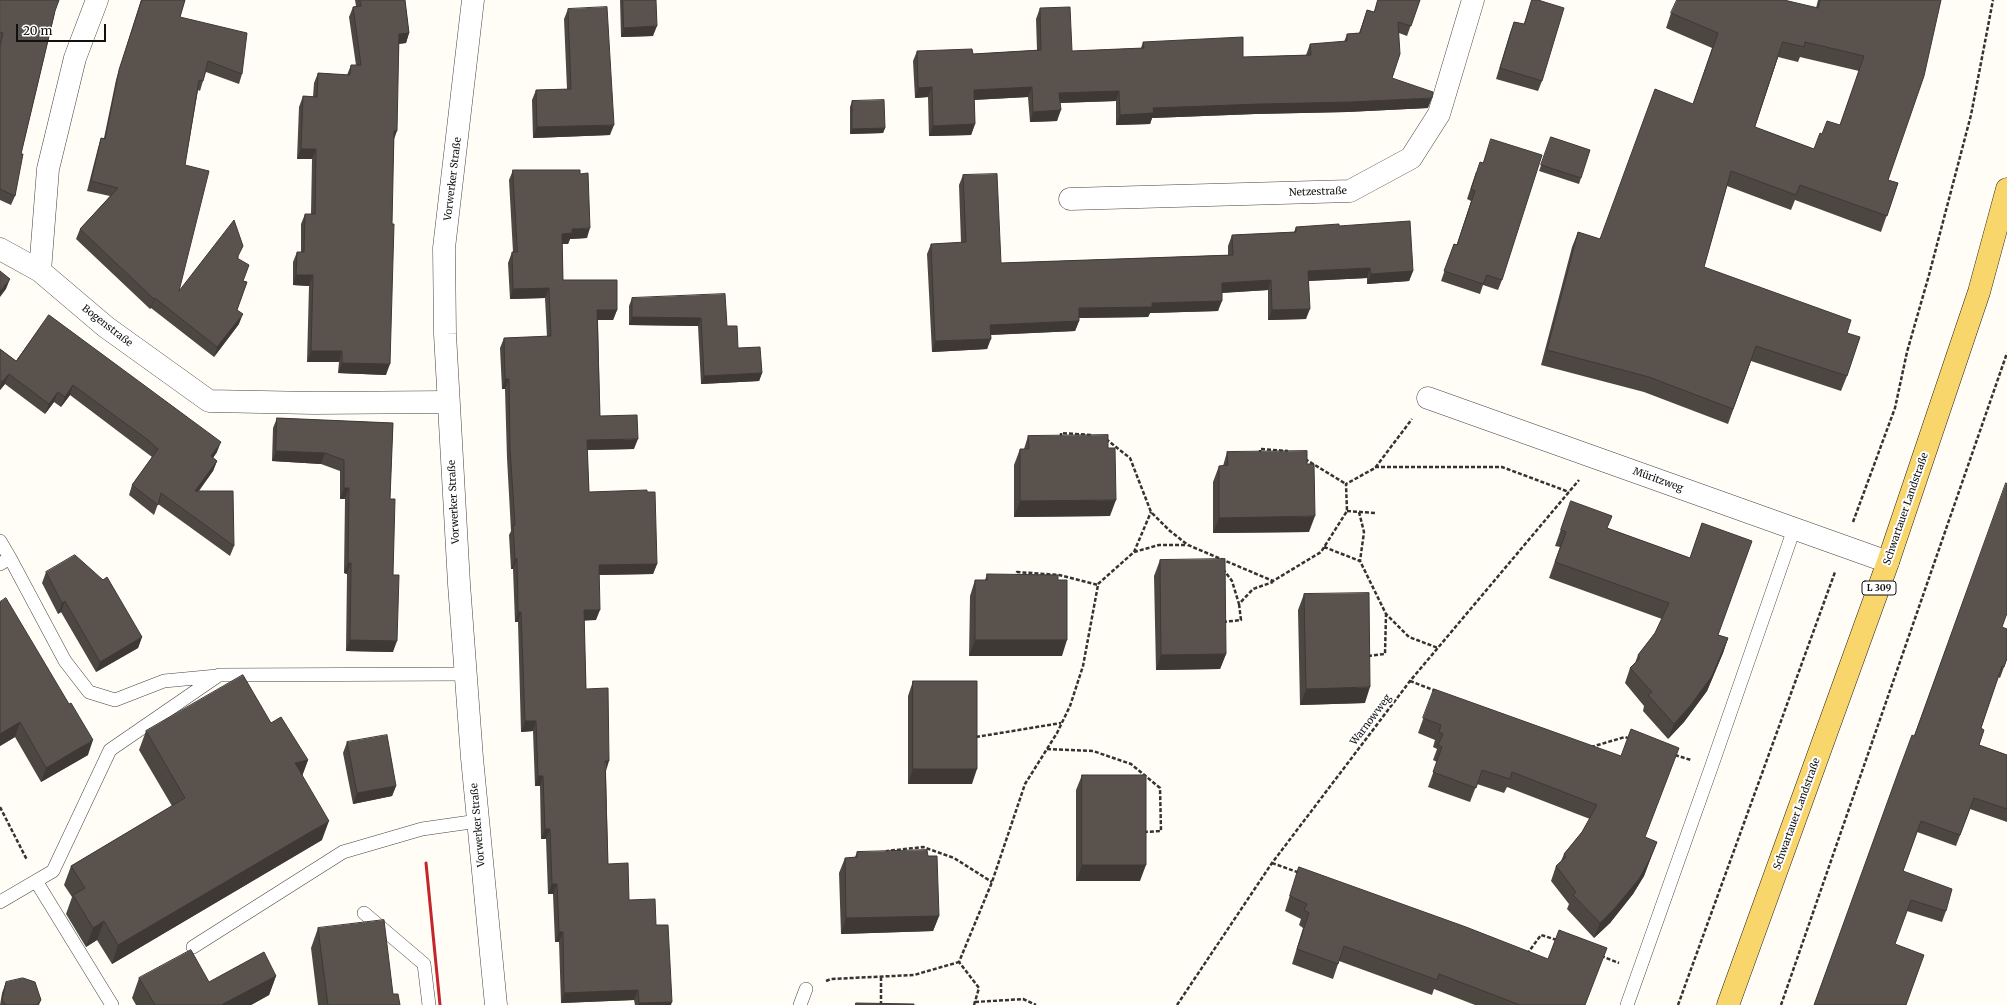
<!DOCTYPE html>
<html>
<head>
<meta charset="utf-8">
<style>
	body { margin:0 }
	#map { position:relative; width:2007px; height:1005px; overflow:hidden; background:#fffdf5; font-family:Merriweather,serif }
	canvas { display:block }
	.scale { position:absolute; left:16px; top:24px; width:90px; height:18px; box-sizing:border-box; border:2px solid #111; border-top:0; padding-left:5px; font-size:12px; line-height:14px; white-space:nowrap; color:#111; -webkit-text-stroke:3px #fff; paint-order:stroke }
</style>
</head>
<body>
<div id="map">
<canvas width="2007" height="1005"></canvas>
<div class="scale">20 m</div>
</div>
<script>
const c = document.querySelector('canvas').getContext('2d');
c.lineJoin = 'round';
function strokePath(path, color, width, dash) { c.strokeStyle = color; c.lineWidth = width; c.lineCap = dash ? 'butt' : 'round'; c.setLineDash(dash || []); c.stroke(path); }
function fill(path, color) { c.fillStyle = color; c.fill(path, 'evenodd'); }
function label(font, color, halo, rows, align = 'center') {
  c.font = font + ' Merriweather,serif'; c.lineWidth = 4; c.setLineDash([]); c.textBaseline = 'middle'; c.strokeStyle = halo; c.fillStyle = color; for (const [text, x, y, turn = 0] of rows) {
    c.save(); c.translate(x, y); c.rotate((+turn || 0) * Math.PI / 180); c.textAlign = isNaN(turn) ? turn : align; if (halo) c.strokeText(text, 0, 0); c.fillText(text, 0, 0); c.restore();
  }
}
const service = new Path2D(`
	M0 541 10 558
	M0 564 10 558 65 661 89 692 115 700 164 681 217 676
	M36 881 112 1005
	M0 902 53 871 110 750 219 675 466 674
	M364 913 424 964 429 1005
	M193 947 343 852 422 829 478 821
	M800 1005 806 989
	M1627 1005 1711 768 1794 529`);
const minor = new Path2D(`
	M97 0 75 58 48 169 40 271 106 327 209 401 314 403 448 402
	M1070 199 1350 191 1411 158 1439 114 1473 0
	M0 249 40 271
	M1428 398 1888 562`);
const tertiary = new Path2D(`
	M473 0 444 248 445 334 459 584 472 758 496 1005`);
const primary = new Path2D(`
	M1728 1005 1888 562 1979 292 2007 189`);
strokePath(service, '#444', 14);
strokePath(minor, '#444', 23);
strokePath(tertiary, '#444', 23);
strokePath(primary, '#222', 23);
strokePath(new Path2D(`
	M1061 437V433L1091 435
	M1106 439 1130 458 1151 512 1170 531 1188 545 1273 581 1321 552 1347 511 1346 484 1375 468 1412 419
	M1260 454V449L1288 451
	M1305 459 1346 484
	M1375 467H1502L1569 492
	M1347 511 1375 513
	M1359 512 1364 532 1360 561
	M1853 522 1895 408 1907 352 1929 275 1971 115 1993 0
	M1324 547 1360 561 1386 614 1409 637 1438 648
	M1134 552 1159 545H1187
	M1223 569 1232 581 1239 604 1253 589 1273 582
	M1098 584 1134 552 1151 512
	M1223 622 1241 620 1239 604
	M1368 656 1385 654 1386 615
	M1410 681 1436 691
	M976 737 1061 723
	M1591 747 1625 737 1630 739
	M1047 749 1093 751 1131 764 1160 788 1161 831 1144 832
	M1675 755 1691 760
	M0 807 27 860
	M887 853V851L923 847 954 858 992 882
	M1272 863 1300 873
	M1527 954 1541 935 1557 940
	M1601 956 1619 963
	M881 977V1005
	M826 981 831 979 914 975 959 962
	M975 1002 1023 999 1036 1005
	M974 1005 979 988 959 962 992 882 1025 784 1057 733 1070 706 1083 666 1098 585 1059 575 1017 572V576
	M1177 1005 1272 863 1410 681 1579 480
	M1678 1005 1835 572
	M1781 1005 2007 353`), '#333', 2.5, [4, 2]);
strokePath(service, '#fff', 13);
strokePath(minor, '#fff', 22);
strokePath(tertiary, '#fff', 22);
strokePath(primary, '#f9d66b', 22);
strokePath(new Path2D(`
	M426 863 440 1005`), '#c4262e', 3);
fill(new Path2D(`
	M0 0 55 12 21 154 15 196 11 205 0 200Z
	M141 0H185L180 17 242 74 239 84 206 72 203 81 200 91 198 90 185 165 179 291 239 256 238 259 243 281 247 282 237 310 239 324 214 357 151 308 150 309 76 239 80 229 110 196 87 191 98 148 101 138H104L116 80Z
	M355 0H405L409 33 406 43 399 44 394 138 386 375 338 373 339 362H307L309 286 293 285V262L297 252H301V224L305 214H311L312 159H297L299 107 303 96 313 97 314 83 318 73 347 75 351 65H356L349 17 353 7 356 6Z
	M620 0H656L653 36 621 37Z
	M1378 0H1420L1407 36 1399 33 1392 78 1428 108 1347 112 1255 114 1152 118 1150 124 1116 125V101L1060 103 1057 121 1030 122 1028 97 974 100 975 124 971 135 929 136 928 97 915 98 913 61 917 51 973 54 1037 50 1036 19 1040 8 1072 51 1141 48 1143 42 1243 57 1306 55 1310 44 1344 42 1347 34 1359 33 1367 10 1374 12Z
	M1532 0 1542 81 1538 91 1496 79 1510 33 1514 22 1524 24Z
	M1818 0H1941L1888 180 1898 183 1881 232 1795 200 1791 210 1727 186 1704 267 1847 333V376L1841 391 1751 361 1728 424 1644 392 1541 365 1572 247 1578 232 1600 239 1693 104 1712 48 1666 28 1671 13 1816 8ZM1778 57 1798 62 1800 57 1859 71 1840 125 1814 149 1755 127Z
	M568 9 610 135 533 138 532 100 536 90 567 89 564 19Z
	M852 101 885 128 883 133 850 134V107Z
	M1551 137 1581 178 1579 184 1539 171Z
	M513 170 587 238 570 239 568 244H562L563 280 617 310 613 320H598L600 416 634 449 587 450 589 492 657 564 653 574 599 575 596 620H584L586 689 606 771 608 864 629 900 656 925 671 1005H635L634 1000 561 1003 559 942H555L553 894H548L546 839H541L540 786H535L533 731 521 732 518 622H515L513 569H511L509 535 511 531 507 458 505 389H502L500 348 504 338 547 337 545 298 510 299 508 263 512 252H513L509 180Z
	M1476 172 1502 280 1498 290 1483 285 1480 294 1441 281 1454 244H1457L1471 201 1467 199Z
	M963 175 1001 263 1228 255V246L1232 235 1294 232 1296 227 1339 226 1413 271 1409 281 1367 284V278L1309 281 1306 319 1268 320V290L1222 293 1218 311 1150 313 1148 317 1079 318V321L1075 331 991 335 987 349 932 352 927 254 931 244 961 243 959 185Z
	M632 298 727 326 738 348 762 373 759 381 701 384 698 326 629 325V306Z
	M49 315 217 452 213 458 217 461 213 471 199 491 234 546 230 556 158 504 154 515 129 495 132 485 152 457 70 395 61 407 54 402 45 414 5 384 0 390V349L16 361Z
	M277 418 393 423 390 499 393 575V652L346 651 347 574 344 573 345 499H340V471L321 464 272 461 273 428Z
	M1028 436 1110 516 1014 517V465L1020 449H1024Z
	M1227 452 1309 532 1213 533V482L1219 466H1223Z
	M1571 501 1607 528 1690 558 1702 523 1718 635 1728 638 1723 653 1707 691 1684 722 1668 739 1643 711 1644 706 1625 683 1630 668 1635 663 1638 655 1655 633 1662 619 1549 578 1560 547 1555 546Z
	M1160 560 1226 654 1220 669 1156 670 1154 576Z
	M46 572 103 580 142 637 138 648 96 672 61 612 58 614 42 583Z
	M987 574 1062 656H969L970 596 975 580H985Z
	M1304 594 1365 703 1300 705 1298 610Z
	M0 602 88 755 41 782 15 737 0 746Z
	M2002 627 2007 659 2000 678 1998 677 1981 728 1979 745 2007 755V822L1970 809 1956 846 1917 832 1903 871 1946 911 1942 922 1907 911 1814 1005 1914 736Z
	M913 681 972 784H908V696Z
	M1434 689 1645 837 1651 857 1644 876 1633 894 1610 923 1594 938 1567 909 1569 904 1551 881 1556 866 1561 861 1564 854 1582 832 1590 819 1507 787 1504 793 1477 784 1470 802 1428 787 1437 762 1433 760 1437 749 1433 747 1435 740 1418 733Z
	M271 723 308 760 302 776 322 840 112 964 97 940 86 947 66 914 72 897 64 885 71 866 172 806 139 750 146 731Z
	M347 742 396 786 392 796 353 804 343 753Z
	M1082 775 1140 881H1076V790Z
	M857 852 928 856 939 916 933 931 841 934 839 873 845 858 855 857Z
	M1299 867 1585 1005H1475L1434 989 1432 995 1339 961 1333 979 1292 964 1303 928 1299 925 1301 919 1285 911 1294 882Z
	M318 928 393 994 400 1005H318L311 948Z
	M276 976 269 995 251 1005H136L132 998 139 978 209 982Z
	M6 982 41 1000 39 1005H0L2 993Z`), '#4d4742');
fill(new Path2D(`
	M657 26 653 36 621 37 624 28Z
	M409 33 406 43 395 44 399 34Z
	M932 87 928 97 915 98 918 88Z
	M1032 87 1028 97 970 100 974 90Z
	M1119 91 1116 101 1056 103 1059 93Z
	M1432 98 1428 108 1347 112 1255 114 1152 118 1150 124 1116 125 1120 115 1153 108 1259 104Z
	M1061 110 1057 121 1030 122 1033 112Z
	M975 124 971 135 929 136 933 126Z
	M614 125 610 135 533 138 537 127Z
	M885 128 883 133 850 134 852 129Z
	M394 131H397L393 142Z
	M301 149H316L312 159H297Z
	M590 228 587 238 570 239 568 244H558L562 234 572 229Z
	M1370 268 1367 278 1305 281 1308 271Z
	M1413 271 1409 281 1367 284 1371 274Z
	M296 275H313L309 286 293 285Z
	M10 279 6 289 0 297V291Z
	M1271 280 1268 290 1218 293 1222 283Z
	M549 288 545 298 510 299 513 289Z
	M155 298 151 308 150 309 154 299Z
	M1222 301 1218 311 1150 313 1148 317 1075 318 1079 308 1152 303Z
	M1310 309 1306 319 1268 320 1272 310Z
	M597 310H617L613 320H594Z
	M243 314 239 324 214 357 217 347Z
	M632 317 701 318 698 326 629 325Z
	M1079 321 1075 331 986 335 990 325Z
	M991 339 987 349 932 352 935 341Z
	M311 351H342L339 362H307Z
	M342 363 390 364 386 375 338 373Z
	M762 373 759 381 701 384 704 376Z
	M9 374 5 384 0 390V387L2 382Z
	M505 379H509L505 389H502Z
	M73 385 70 395 61 407 65 397Z
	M58 392 54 402 45 414 49 404Z
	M638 439 634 449 583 450 587 440Z
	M221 442 217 452 207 466 211 456Z
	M276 451 325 453 321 464 272 461Z
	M217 461 213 471 191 501 195 491Z
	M344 488H349L345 499H340Z
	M1116 500 1110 516 1014 517 1020 501Z
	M1315 516 1309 532 1213 533 1219 518Z
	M515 559H517L513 569H511Z
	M348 563H351L347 574 344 573Z
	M657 564 653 574 595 575 599 565Z
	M65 601 61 612 58 614 62 603Z
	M584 610H600L596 620 580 621Z
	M518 612H521L518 622H515Z
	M142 637 138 648 96 672 100 662Z
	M1728 638 1723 653 1707 691 1684 722 1668 739 1674 724Z
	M350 640 397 641 393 652 346 651Z
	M975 640H1067L1062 656H969Z
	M1226 654 1220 669 1156 670 1161 655Z
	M1370 687 1365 703 1300 705 1306 689Z
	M525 721H536L533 731 521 732Z
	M20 722 15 737 0 746V734Z
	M93 740 88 755 41 782 46 768Z
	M308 760 301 779 295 763Z
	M605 761H609L606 771Z
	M913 769H977L972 784H908Z
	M538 776H543L540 786H535Z
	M396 786 392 796 353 804 357 793Z
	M329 821 322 840 112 964 118 945Z
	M545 829H550L546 839H541Z
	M1657 842 1644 876 1633 894 1610 923 1594 938 1600 923Z
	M1082 865H1146L1140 881H1076Z
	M552 884H557L553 894H548Z
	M939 916 933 931 841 934 846 918Z
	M104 921 97 940 86 947 93 928Z
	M559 932H563L559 942H555Z
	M276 976 269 995 251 1005H222L223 1004Z
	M638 990 634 1000 561 1003 564 993Z
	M672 1002 671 1005H638L639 1003Z`), '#3f3936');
const building = new Path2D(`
	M0 0H59L55 11 21 154H23L15 196 0 189V46L3 33 0 32Z
	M142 0H185L180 17 247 33 242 74 208 61 203 81 199 80 185 165 209 171 179 291 234 220 243 246 237 258 249 265 243 281 247 282 237 310 243 314 217 347 155 298 154 299 80 229 118 188 91 181 101 138 105 139 119 70Z
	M360 0H405L409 33 399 34 397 131H394L392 224H394L390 364 342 363V351H311L313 275H296L297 252H304L305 214H315L316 149H301L303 96 317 97 318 73 350 75 351 65H361L353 7 361 6Z
	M623 0H656L657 26 624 28Z
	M1378 0H1420L1411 26 1398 22 1400 54 1392 78 1433 92 1432 98 1351 102 1259 104 1153 108 1154 113 1120 115 1119 91 1059 93 1061 110 1033 112 1032 87 974 90 975 124 933 126 932 87 918 88 917 51 972 49 973 54 1041 50 1040 8 1070 7 1072 51 1144 48 1143 42 1243 37V57L1311 55 1310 44 1347 41V34L1360 33 1367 10 1374 12Z
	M1532 0H1538L1564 8 1542 81 1500 68 1514 22 1524 24Z
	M1677 0H1784L1818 8 1820 0H1941L1924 76 1888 180 1898 183 1887 216 1800 185 1796 195 1731 171 1704 267 1851 320 1847 333 1860 337 1847 376 1756 346 1733 409 1649 377 1547 350 1578 232 1600 239 1655 89 1693 104 1718 33 1671 13ZM1783 42 1804 47 1805 42 1864 56 1840 125 1827 121 1822 134 1820 133 1814 149 1755 127Z
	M607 7 614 125 537 127 536 90 571 89 568 9Z
	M884 100 885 128 852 129V101Z
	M1551 137 1590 150 1581 178 1541 165Z
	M1491 139 1542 155 1502 280 1487 275 1483 284 1444 271 1454 244 1457 245 1475 191 1471 189 1480 162 1483 163Z
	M513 170H580V174L588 173 590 228 572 229V233L562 234 563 280H617V310H597L600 416 637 415 638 439 587 440 589 492 647 490V492H655L657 564 599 565 600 610H584L586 689 608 688 609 761H605L608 864 628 863 629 900 655 899 656 925H668L672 1002 639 1003 638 990 564 993 563 932H559L557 884H552L550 829H545L543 776H538L536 721H525L521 612H518L517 559H515L513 525H515L510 448 509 379H505L504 338 551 336 549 288 513 289 512 252H517Z
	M997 174 1001 263 1233 255 1232 235 1296 232V227L1339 224V226L1410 221 1413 271 1371 274 1370 268 1308 271 1310 309 1272 310 1271 280 1222 283V301L1152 303V307L1079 308V321L990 325 991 339 935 341 931 244 966 242 963 175Z
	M0 271 10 279 0 291Z
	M725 294 727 326H737L738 348 760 347 762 373 704 376 701 318 632 317V298Z
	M49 315 221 442 211 456 217 461 195 491H233L234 546 161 493 158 505 132 485 158 449 148 440 73 385 65 397 58 392 49 404 9 374 2 382 0 380V349L16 361Z
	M277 418 393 423 390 499H395L393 575H399L397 641 350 640 351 563H348L349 488H344V460L325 453 276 451Z
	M1108 435V448H1115L1116 500 1020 501V449H1029L1028 436Z
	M1307 451V464H1314L1315 516 1219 518V466L1228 465 1227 452Z
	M2006 483 2007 484V613L2002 627 2007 629V658L2004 667 2002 666 1981 728 1984 730 1979 745 2007 755V809L1974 798 1960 835 1921 821 1903 871 1952 889 1946 911 1911 900 1895 944 1924 955 1906 1005H1814L1899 770 1912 735 1914 736Z
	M1571 501 1612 516 1607 528 1690 558 1702 523 1752 541 1718 635 1728 638 1712 676 1690 706 1674 724 1648 695 1652 692 1630 668 1640 658 1638 655 1655 633 1669 603 1555 562 1566 532 1561 530Z
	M75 555 103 580 107 577 142 637 100 662 65 601 62 603 46 572Z
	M1225 559 1226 654 1161 655 1160 560Z
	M987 574 1058 575V580H1067V640H975V580H987Z
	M1369 593 1370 687 1306 689 1304 594Z
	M6 598 69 704 71 703 93 740 46 768 20 722 0 734V602Z
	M243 675 271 723 281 717 308 760 295 763 329 821 118 945 104 921 93 928 73 895 85 888 71 866 185 798 146 731Z
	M913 681H977V769H913Z
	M1434 689 1621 756 1631 729 1679 748 1645 837 1657 842 1649 861 1639 879 1615 908 1600 923 1573 895 1576 892 1556 866 1566 857 1564 854 1582 832 1597 805 1512 772 1510 779 1482 770 1476 788 1433 772 1442 747 1438 745 1443 734 1439 732 1441 725 1423 718Z
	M387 735 396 786 357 793 347 742Z
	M1082 775H1146V865H1082Z
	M927 850 928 856H937L939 916 846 918 845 858 857 857V852Z
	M1299 867 1466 927 1548 959 1559 930 1607 948 1585 1005H1520L1439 974 1437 980 1344 946 1338 964 1297 949 1309 913 1304 910 1307 904 1290 896Z
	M384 920 393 994H398L400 1005H328L318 928Z
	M191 950 209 982 264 952 276 976 223 1004V1005H155L139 978Z
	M23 978 35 982 41 1000 37 1005H6L2 1000 6 982Z
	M856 1003 914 1004V1005H856Z`);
fill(building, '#5a524d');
strokePath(building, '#3f3936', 1);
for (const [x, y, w] of [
	[1879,588,34]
]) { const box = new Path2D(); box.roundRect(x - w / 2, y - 7, w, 14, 3); c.fillStyle = '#fff'; c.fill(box); strokePath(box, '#111', 1); }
label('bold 9px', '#111', null, [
	["L 309",1879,588]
]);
label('10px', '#111', '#fff', [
	["Vorwerker Straße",453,179,-83],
	["Netzestraße",1318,192,-2],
	["Bogenstraße",107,326,38],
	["Müritzweg",1658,480,20],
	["Vorwerker Straße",454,502,-93],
	["Schwartauer Landstraße",1906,509,-71],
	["Warnowweg",1371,720,-53],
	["Schwartauer Landstraße",1797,814,-70],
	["Vorwerker Straße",478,825,-95]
]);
</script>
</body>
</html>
